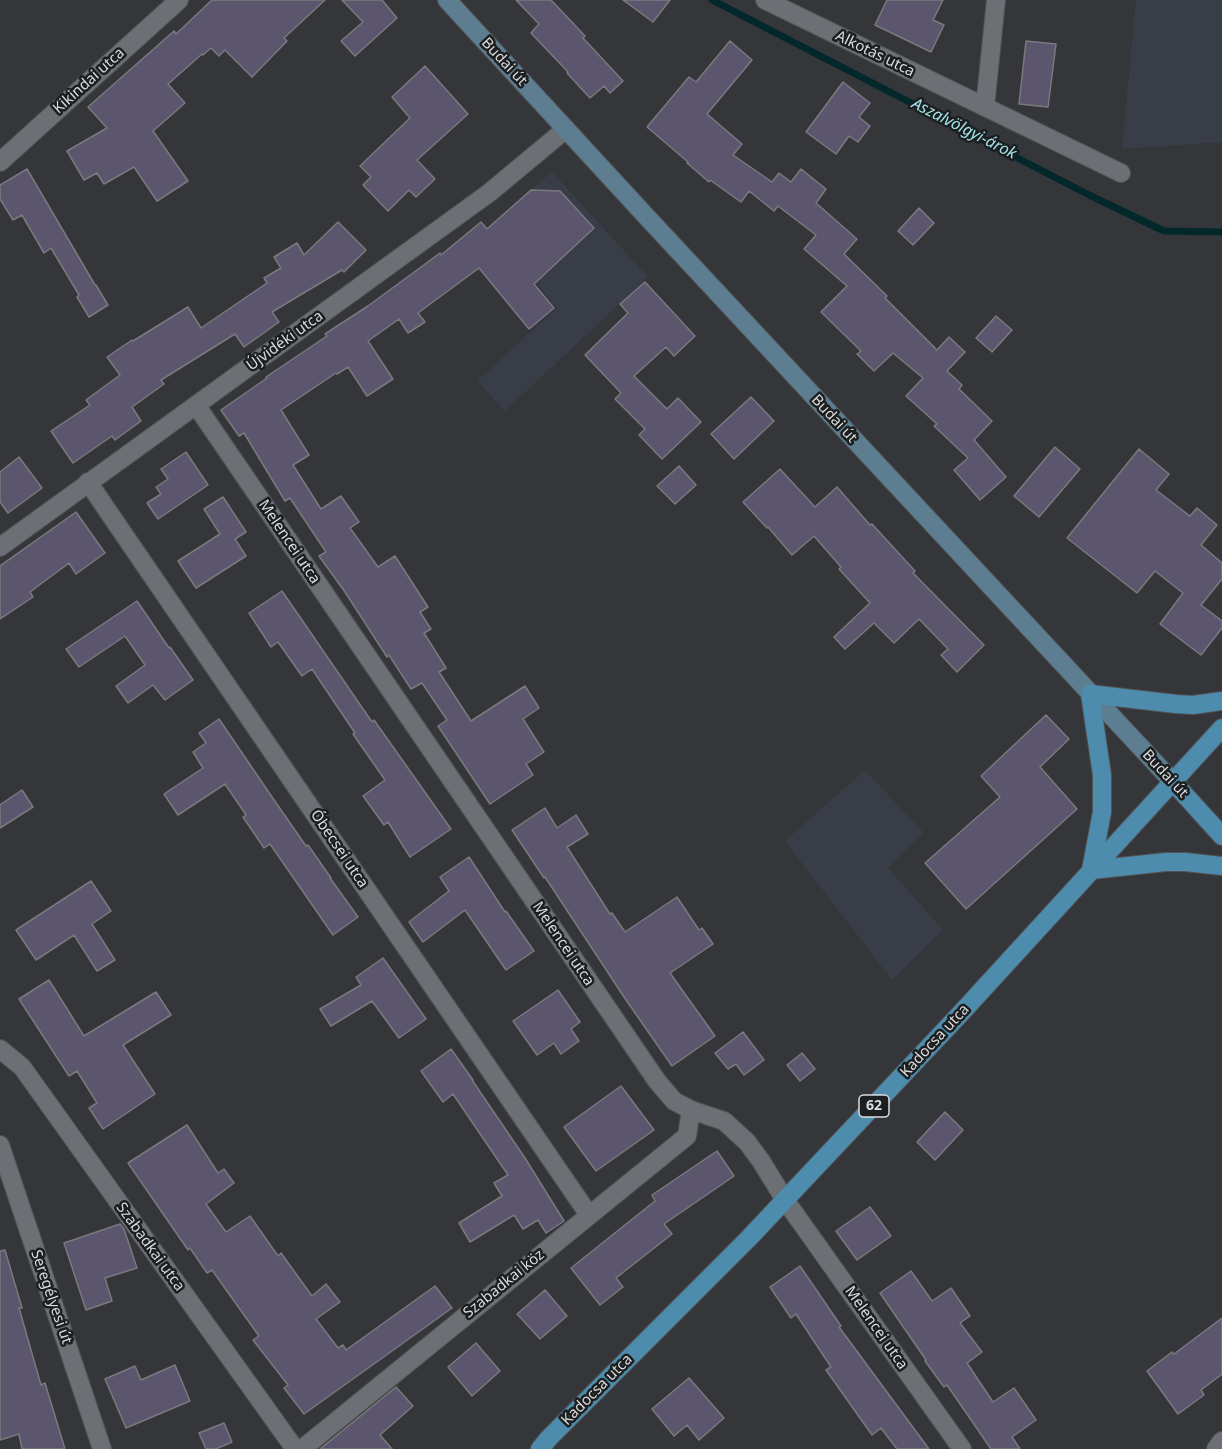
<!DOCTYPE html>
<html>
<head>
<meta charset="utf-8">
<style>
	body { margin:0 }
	canvas { display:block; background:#34363a }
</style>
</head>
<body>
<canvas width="1222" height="1449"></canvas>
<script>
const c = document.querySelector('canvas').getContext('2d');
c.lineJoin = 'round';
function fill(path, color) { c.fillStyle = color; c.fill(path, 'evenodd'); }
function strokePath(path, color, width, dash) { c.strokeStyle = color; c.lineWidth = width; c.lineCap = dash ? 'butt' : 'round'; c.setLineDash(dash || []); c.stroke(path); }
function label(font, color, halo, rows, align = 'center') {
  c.font = font + ' "Noto Sans",sans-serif'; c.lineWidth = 5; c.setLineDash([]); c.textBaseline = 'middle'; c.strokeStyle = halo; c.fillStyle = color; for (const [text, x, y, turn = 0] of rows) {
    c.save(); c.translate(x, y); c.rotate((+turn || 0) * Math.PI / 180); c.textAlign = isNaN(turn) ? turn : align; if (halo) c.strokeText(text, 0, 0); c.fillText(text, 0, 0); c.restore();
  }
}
fill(new Path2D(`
	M1136 0H1222V142L1122 149Z
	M552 172 648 277 505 411 477 381 557 308 490 224Z
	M865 770 924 833 888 868 943 930 892 980 785 841Z`), '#393d47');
strokePath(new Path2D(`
	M712 0 1091 196 1164 231 1222 232`), '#02282b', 7);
const building = new Path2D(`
	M212 0H325L284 38 287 41 252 77 225 50 219 56 211 48 203 55 202 54 168 84 185 103 153 131 188 181 157 201 134 167 104 184 97 173 84 180 67 151 107 128 88 107 174 31 176 34Z
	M342 0H382L397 18 355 56 341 41 363 22Z
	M516 0H551L585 36 583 38 623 81 610 93 604 86 590 98 567 73 568 72 531 33 539 24Z
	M623 0H670L653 22Z
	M887 0H943L933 20 944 25 931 52 875 25Z
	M730 41 752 60 707 114 742 144 733 155 772 182 779 173 791 182 801 169 826 189 816 203 857 239 844 254 887 296 885 298 937 350 949 337 965 352 947 371 962 385 959 389 992 421 974 440 1006 477 980 500 954 470 968 458 934 426 937 424 906 396 923 378 893 353 874 371 857 354 861 351 821 312 847 286 804 249 816 235 778 206 774 211 749 191 741 202 710 180 709 182 687 163 688 162 647 127 689 77 696 82Z
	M1026 41 1056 44 1048 107 1019 104Z
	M425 66 468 114 417 160 435 179 416 197 409 190 388 211 363 185 371 177 360 166 410 118 392 97Z
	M843 82 870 103 859 117 870 126 858 142 849 136 836 154 806 132Z
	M27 169 95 285H96L108 305 89 317 77 297 79 295 51 248 44 253 22 215 13 220 0 199V185Z
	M531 190 560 191 594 228 534 284 554 308 529 329 479 268 418 313 425 322 408 333 399 319 368 341 393 379 367 396 348 367 337 374 336 373 281 410 309 455 293 465 321 509 341 496 359 522 350 528 378 567 395 556 428 607 420 612 431 629 424 633 446 668 439 672 471 721 525 686 539 708 523 719 544 752 526 764 533 775 490 804 438 726 447 720 422 683 411 689 389 655 387 657 345 592 319 556 326 552 290 498 285 501 244 433 239 436 221 410 267 378 266 377 327 336 325 334 368 306 440 253 441 255 481 222 487 229Z
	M919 208 934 223 913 245 898 231Z
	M338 222 366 250 344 272 342 270 272 312 279 322 244 347 235 334 161 380 164 384 132 407 141 421 115 440 112 436 73 463 51 431 90 405 86 400 120 375 107 357 132 340 133 341 188 307 201 328 267 283 264 278 281 268 274 257 297 243 304 255Z
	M645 282 695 336 674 356 666 347 634 376 667 409 678 398 701 422 662 459 639 435 645 429 615 399 621 393 585 355 628 313 620 304Z
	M996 316 1012 330 992 352 976 338Z
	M751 397 774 421 734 459 711 434Z
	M1055 447 1080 469 1039 517 1014 496Z
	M1139 449 1169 474 1156 490 1190 516 1197 508 1217 525 1201 545 1222 563V579L1201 605 1222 621V628L1201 655 1160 624 1183 593 1155 571 1137 593 1067 538Z
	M186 452 208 485 158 519 147 503 161 494 156 487 168 479 161 469Z
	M19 457 42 488 8 513 0 502V472Z
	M679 466 696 485 675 504 657 486Z
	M780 469 815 507 837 487 870 525 872 524 915 571 913 573 984 645 957 672 941 655 948 649 919 619 894 643 874 623 845 649 834 637 870 603 839 569 841 567 814 536 792 555 768 527 767 528 743 502Z
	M223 497 246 532 235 539 246 556 196 588 178 561 220 534 204 509Z
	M76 512 105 553 76 574 69 563 30 592 33 597 0 619V566Z
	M282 591 372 722 374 720 451 829 410 857 388 822 384 825 363 796 385 780 353 734 355 733 312 669 302 676 278 642 271 647 249 613Z
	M137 601 169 648 170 647 193 680 165 700 153 685 128 703 116 686 145 665 125 636 79 667 66 649Z
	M1046 715 1069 739 1040 767 1077 809 966 909 925 863 1000 797 981 776Z
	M219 719 272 797 306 846 308 845 331 878H330L358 917 333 935 270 844 264 848 243 817 246 815 225 784 178 815 164 794 203 768 193 752 206 743 199 733Z
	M22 790 33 807 0 828V805Z
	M545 808 557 828 576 815 588 834 567 847 610 914 612 913 625 932 677 897 699 930 702 928 713 944 670 973 715 1036 672 1066 626 1000 545 877 544 878 512 830Z
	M469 857 505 912 506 911 534 951 506 970 465 910 423 942 409 922 449 891 440 877Z
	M91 881 111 911 92 924 115 960 97 971 74 935 36 960 16 930Z
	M383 958 426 1019 399 1038 372 1001 331 1026 320 1009 361 985 356 977Z
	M49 980 84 1036 156 992 171 1015 123 1045 155 1094 103 1129 89 1108 97 1103 77 1071 69 1076 19 999Z
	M558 990 580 1022 571 1029 579 1041 561 1054 554 1043 537 1055 513 1021Z
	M743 1032 764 1060 744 1075 736 1064 728 1069 715 1053Z
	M451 1049 473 1080H472L525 1158 564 1221 546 1233 538 1220 523 1229 514 1215 470 1242 459 1223 502 1196 494 1183 508 1175 453 1094 443 1102 421 1071Z
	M802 1053 815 1069 800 1081 787 1065Z
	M621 1086 654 1130 596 1171 564 1127Z
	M945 1112 963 1130 935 1160 917 1142Z
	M187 1125 218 1173 224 1169 234 1183 206 1204 226 1232 250 1216 278 1256 281 1253 312 1296 326 1284 340 1302 316 1319 338 1348 343 1345 346 1350 435 1286 452 1308 304 1414 284 1388 288 1385 253 1340 259 1336 212 1270 207 1273 190 1248 188 1250 128 1163Z
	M717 1151 734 1176 664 1224 672 1234 616 1278 623 1287 600 1305 571 1268 655 1201 652 1195Z
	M870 1207 891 1236 857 1260 836 1231Z
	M120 1224 124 1229 137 1268 105 1278 112 1301 86 1310 64 1243Z
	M5 1250 22 1308H19L41 1385 45 1383 65 1449H22L19 1434 0 1440V1251Z
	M800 1266 841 1326 839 1327 929 1449H897L881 1428 872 1435 826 1370 831 1367 796 1314 791 1318 770 1287Z
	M911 1271 932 1301 951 1288 970 1316 960 1323 982 1352 967 1363 993 1402 1014 1388 1036 1420 1012 1437 1020 1449H991L947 1385 944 1387 925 1361 926 1360 880 1293Z
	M545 1290 567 1316 540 1339 517 1314Z
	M1222 1318V1374L1201 1390 1204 1395 1178 1414 1147 1371 1172 1352 1174 1354Z
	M476 1343 500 1371 472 1396 448 1367Z
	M175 1365 190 1401 126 1428 105 1379 135 1366 141 1380Z
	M689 1378 724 1418 699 1440 687 1425 674 1436 652 1409Z
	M396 1387 413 1406 380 1435 392 1449H320Z
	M224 1423 232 1442 216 1449H206L199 1433Z`);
fill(building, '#5c556e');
strokePath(building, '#7a797e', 1.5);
const street = new Path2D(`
	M765 0 1121 173
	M985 107 996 0
	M0 162 179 0
	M196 405 657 1081 674 1101 691 1110 724 1121 747 1142 761 1161 785 1200 962 1449
	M88 482 589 1215
	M0 547 489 193 566 129
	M0 1049 22 1067 295 1449
	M0 1145 102 1449
	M302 1449 687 1136 691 1110
	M1216 1449 1222 1441`);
const secondary = new Path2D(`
	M447 0 645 215 1173 782`);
const primary = new Path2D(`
	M1173 782 1222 836
	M1091 870 1102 812V775L1090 694 1176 704 1193 705 1222 701
	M1091 870 1166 862H1185L1222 866
	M540 1449 549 1438 749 1238 962 1012 1222 728`);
strokePath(street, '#515356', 20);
strokePath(secondary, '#515356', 20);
strokePath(primary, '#515356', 20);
strokePath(street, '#6c6f73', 18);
strokePath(secondary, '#5d7e90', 18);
strokePath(primary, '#4d8cad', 18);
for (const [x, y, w] of [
	[874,1106,30]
]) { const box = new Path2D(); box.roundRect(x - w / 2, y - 11, w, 22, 4.5); c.fillStyle = '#1d1e1f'; c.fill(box); strokePath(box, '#d9dbdd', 1.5); }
label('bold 14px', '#d9dbdd', null, [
	["62",874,1106]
]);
label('15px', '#d9dbdd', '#1d1e1f', [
	["Alkotás utca",875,54,26],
	["Budai út",504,62,47],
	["Kikindai utca",89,81,-42],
	["Újvidéki utca",285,341,-36],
	["Budai út",834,419,47],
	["Melencei utca",289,542,56],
	["Budai út",1165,774,47],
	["Óbecsei utca",339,849,56],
	["Melencei utca",563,944,56],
	["Kadocsa utca",935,1041,-47],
	["Szabadkai utca",150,1247,54],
	["Szabadkai köz",504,1284,-39],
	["Seregélyesi út",51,1297,71],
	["Melencei utca",876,1328,55],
	["Kadocsa utca",597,1390,-45]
]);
label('italic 16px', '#a0e7ed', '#1d1e1f', [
	["Aszalvölgyi-árok",964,129,27]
]);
</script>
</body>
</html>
